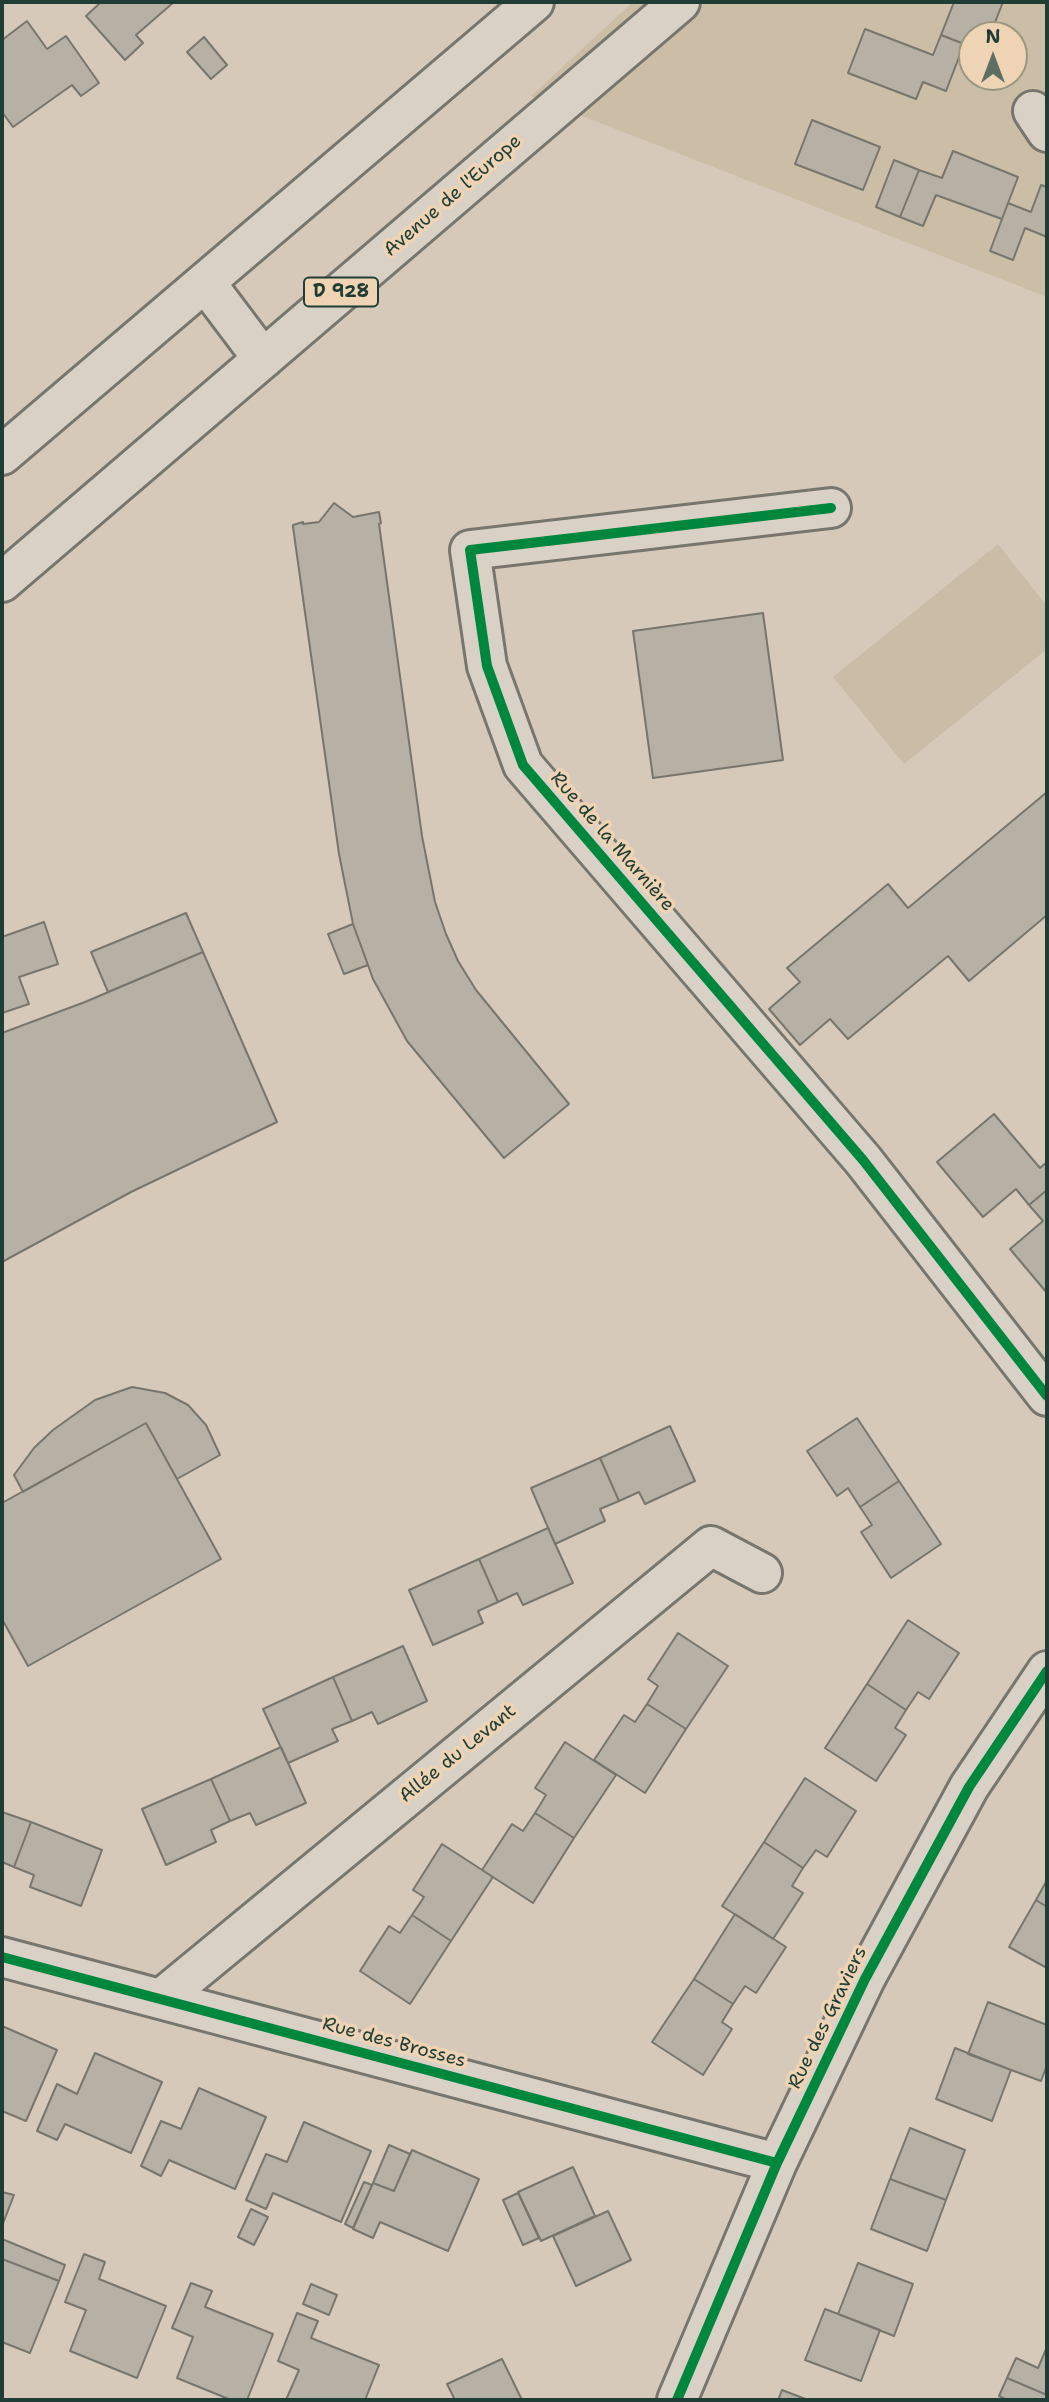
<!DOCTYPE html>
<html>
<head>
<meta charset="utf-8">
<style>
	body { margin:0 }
	#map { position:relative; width:1049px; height:2402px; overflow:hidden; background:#d6c9b9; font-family:"Shantell Sans",sans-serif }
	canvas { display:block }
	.frame { position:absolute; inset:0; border:4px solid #1f3d34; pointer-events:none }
	.north { position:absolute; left:958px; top:21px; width:70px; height:70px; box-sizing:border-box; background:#eed3b5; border:2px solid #9b9781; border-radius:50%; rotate:0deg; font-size:19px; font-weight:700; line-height:28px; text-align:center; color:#1f3d34 }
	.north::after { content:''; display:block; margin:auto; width:24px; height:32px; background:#5f6e63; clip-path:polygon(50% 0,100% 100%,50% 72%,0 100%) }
</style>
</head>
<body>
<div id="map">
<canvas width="1049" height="2402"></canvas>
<div class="frame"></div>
<div class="north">N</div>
</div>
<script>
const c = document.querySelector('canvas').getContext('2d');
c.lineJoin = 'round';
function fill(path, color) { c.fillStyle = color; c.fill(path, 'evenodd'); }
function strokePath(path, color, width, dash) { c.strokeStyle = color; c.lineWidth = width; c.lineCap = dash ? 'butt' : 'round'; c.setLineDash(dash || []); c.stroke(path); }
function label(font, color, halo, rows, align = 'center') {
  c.font = font + ' "Shantell Sans",sans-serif'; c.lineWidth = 7; c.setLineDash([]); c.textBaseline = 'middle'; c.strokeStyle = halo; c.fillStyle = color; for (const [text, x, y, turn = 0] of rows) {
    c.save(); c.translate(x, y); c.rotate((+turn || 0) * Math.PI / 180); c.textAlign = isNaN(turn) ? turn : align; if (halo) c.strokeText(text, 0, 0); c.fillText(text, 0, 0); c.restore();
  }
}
fill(new Path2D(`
	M633 2H1047V297L531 96ZM972 35H1014V77H972Z`), '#ccbda7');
fill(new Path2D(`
	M998 544 1047 606V649L904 764 833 677Z`), '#cabca7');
const building = new Path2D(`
	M101 2H174L136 35 143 43 125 60 86 16Z
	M954 2H1003L990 35H972V47L941 35Z
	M27 21 47 49 66 36 99 83 81 96 72 85 13 127 2 112V40Z
	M865 29 933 55 941 35 964 44 946 91 923 82 916 99 848 73Z
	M204 37 227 65 211 79 187 52Z
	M812 120 880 147 863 190 795 164Z
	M953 151 1018 177 1002 219 936 195 923 226 900 217 919 170 942 178Z
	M894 160 919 170 900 217 876 207Z
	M1041 185 1047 187V237L1025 228 1013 260 990 251 1008 203 1031 212Z
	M334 503 353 517 379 512 381 523 379 524 422 836 435 902 446 934 458 961 476 990 569 1104 504 1158 407 1041 373 979 353 924 339 854 293 527V525L303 522V524L319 522Z
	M763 613 783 760 653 778 633 631Z
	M1047 792V915L969 981 948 956 848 1039 830 1019 800 1045 769 1009 800 982 787 968 888 884 908 908Z
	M186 913 203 952 108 992 91 952Z
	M44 922 58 964 19 977 29 1004 2 1013V937Z
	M353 924 368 965 344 974 328 934Z
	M203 952 277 1122 131 1192 2 1262V1033L85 1002Z
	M994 1114 1040 1168 1047 1162V1190L1029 1205 1016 1189 983 1217 937 1162Z
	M1047 1190V1293L1010 1249 1043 1221 1029 1205Z
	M132 1387 165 1393 188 1405 206 1425 220 1455 177 1479 146 1423 23 1492 14 1475 34 1448 53 1430 95 1400Z
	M857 1418 899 1481 860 1507 848 1488 837 1496 807 1451Z
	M146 1423 221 1559 28 1666 2 1619V1503Z
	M670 1426 695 1481 645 1504 639 1492 619 1501 600 1458Z
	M600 1458 619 1501 600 1509 605 1521 555 1544 531 1488Z
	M899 1481 941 1544 891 1578 861 1532 872 1525 860 1507Z
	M548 1528 573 1583 523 1605 517 1593 498 1602 479 1559Z
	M479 1559 498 1602 478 1611 483 1623 433 1645 409 1590Z
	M908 1620 959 1653 929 1699 918 1692 906 1710 867 1684Z
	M678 1633 728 1666 686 1729 647 1704 658 1686 648 1679Z
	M403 1646 427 1701 378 1724 372 1712 352 1721 333 1677Z
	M333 1677 352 1721 332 1729 338 1741 288 1763 263 1709Z
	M867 1684 906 1710 895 1728 906 1735 876 1781 825 1748Z
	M647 1704 686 1729 645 1793 594 1760 624 1715 635 1722Z
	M565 1742 616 1775 574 1838 535 1813 546 1795 535 1788Z
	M281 1747 306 1803 256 1825 250 1813 230 1821 211 1779Z
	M805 1778 856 1811 827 1857 816 1850 803 1868 764 1842Z
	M211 1779 230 1821 211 1830 216 1842 166 1865 142 1809Z
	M2 1812 31 1822 14 1867 2 1862Z
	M535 1813 574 1838 533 1903 482 1870 512 1824 523 1831Z
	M31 1822 102 1850 81 1906 30 1887 34 1875 14 1867Z
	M764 1842 803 1868 792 1886 803 1893 773 1939 722 1906Z
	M442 1844 493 1877 451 1941 412 1915 424 1897 413 1890Z
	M1047 1880V1907L1036 1900Z
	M1036 1900 1047 1907V1968L1009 1947Z
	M735 1914 786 1947 756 1993 745 1986 733 2004 694 1979Z
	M412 1915 451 1941 410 2004 360 1971 389 1926 400 1933Z
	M694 1979 733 2004 722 2022 732 2029 703 2075 652 2042Z
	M988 2002 1047 2025V2065L1041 2081 968 2054Z
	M2 2026 57 2050 26 2121 2 2111Z
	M955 2048 1011 2070 992 2121 936 2099Z
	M95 2053 162 2082 131 2153 65 2124 57 2140 37 2131 57 2084 77 2094Z
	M199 2088 266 2117 235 2189 169 2160 161 2176 141 2166 161 2121 181 2129Z
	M304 2122 371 2151 341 2222 273 2193 266 2209 246 2200 266 2154 287 2162Z
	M910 2128 965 2150 946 2200 890 2179Z
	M389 2145 410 2154 394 2191 373 2183Z
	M412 2150 479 2179 448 2251 380 2222 373 2238 353 2229 373 2183 394 2191Z
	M573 2167 595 2216 541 2241 518 2192Z
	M890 2179 946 2200 927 2251 871 2229Z
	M364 2182 372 2185 353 2228 345 2224Z
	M2 2192 14 2195 2 2226Z
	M518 2193 539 2238 523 2245 503 2200Z
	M251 2209 268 2217 254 2245 238 2237Z
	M608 2211 631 2260 576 2286 553 2236Z
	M2 2239 65 2265 59 2281 2 2259Z
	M84 2254 105 2262 99 2279 166 2306 137 2378 70 2351 86 2310 65 2302Z
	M2 2259 59 2281 30 2353 2 2342Z
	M858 2263 913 2284 894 2336 838 2314Z
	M191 2283 212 2291 205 2307 273 2334 247 2400H231L177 2378 193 2337 172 2328Z
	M311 2284 337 2295 329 2315 303 2304Z
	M825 2309 880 2330 861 2381 805 2360Z
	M297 2313 318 2321 311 2338 379 2365 365 2400H286L299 2370 278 2361Z
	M1047 2347V2395L1007 2378 1016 2358 1038 2368Z
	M502 2359 522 2400H455L447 2384Z
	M1007 2378 1047 2395V2400H1007L999 2396Z
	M782 2390 808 2400H778Z`);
fill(building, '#b7b0a5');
strokePath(building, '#77766e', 2);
const minor = new Path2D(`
	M1033 111 1047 132
	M831 508 470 550 487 666 523 765 863 1160 1047 1396
	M2 1957 777 2163
	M161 1999 711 1546 762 1573
	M677 2400 777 2163 865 1979 969 1787 1047 1671`);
const major = new Path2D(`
	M205 282 263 359
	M2 455 534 2
	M2 582 680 2`);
strokePath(minor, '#77766e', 44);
strokePath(major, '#77766e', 44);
strokePath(minor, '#dad1c6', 38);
strokePath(major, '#dad1c6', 38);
strokePath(new Path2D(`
	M831 508 470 550 487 666 523 765 863 1160 1047 1396
	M2 1957 777 2163
	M677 2400 777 2163 865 1979 969 1787 1047 1671`), '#00873e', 10);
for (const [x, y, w] of [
	[341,292,74]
]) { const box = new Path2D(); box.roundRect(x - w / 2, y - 14.5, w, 29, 5); c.fillStyle = '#eed3b5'; c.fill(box); strokePath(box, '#1f3d34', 2); }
label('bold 18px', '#1f3d34', null, [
	["D 928",341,292]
]);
label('19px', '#1f3d34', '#eed3b5', [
	["Avenue de l'Europe",453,196,-41],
	["Rue de la Marnière",612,842,49],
	["Allée du Levant",458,1754,-39],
	["Rue des Graviers",828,2018,-64],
	["Rue des Brosses",394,2043,15]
]);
</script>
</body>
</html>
